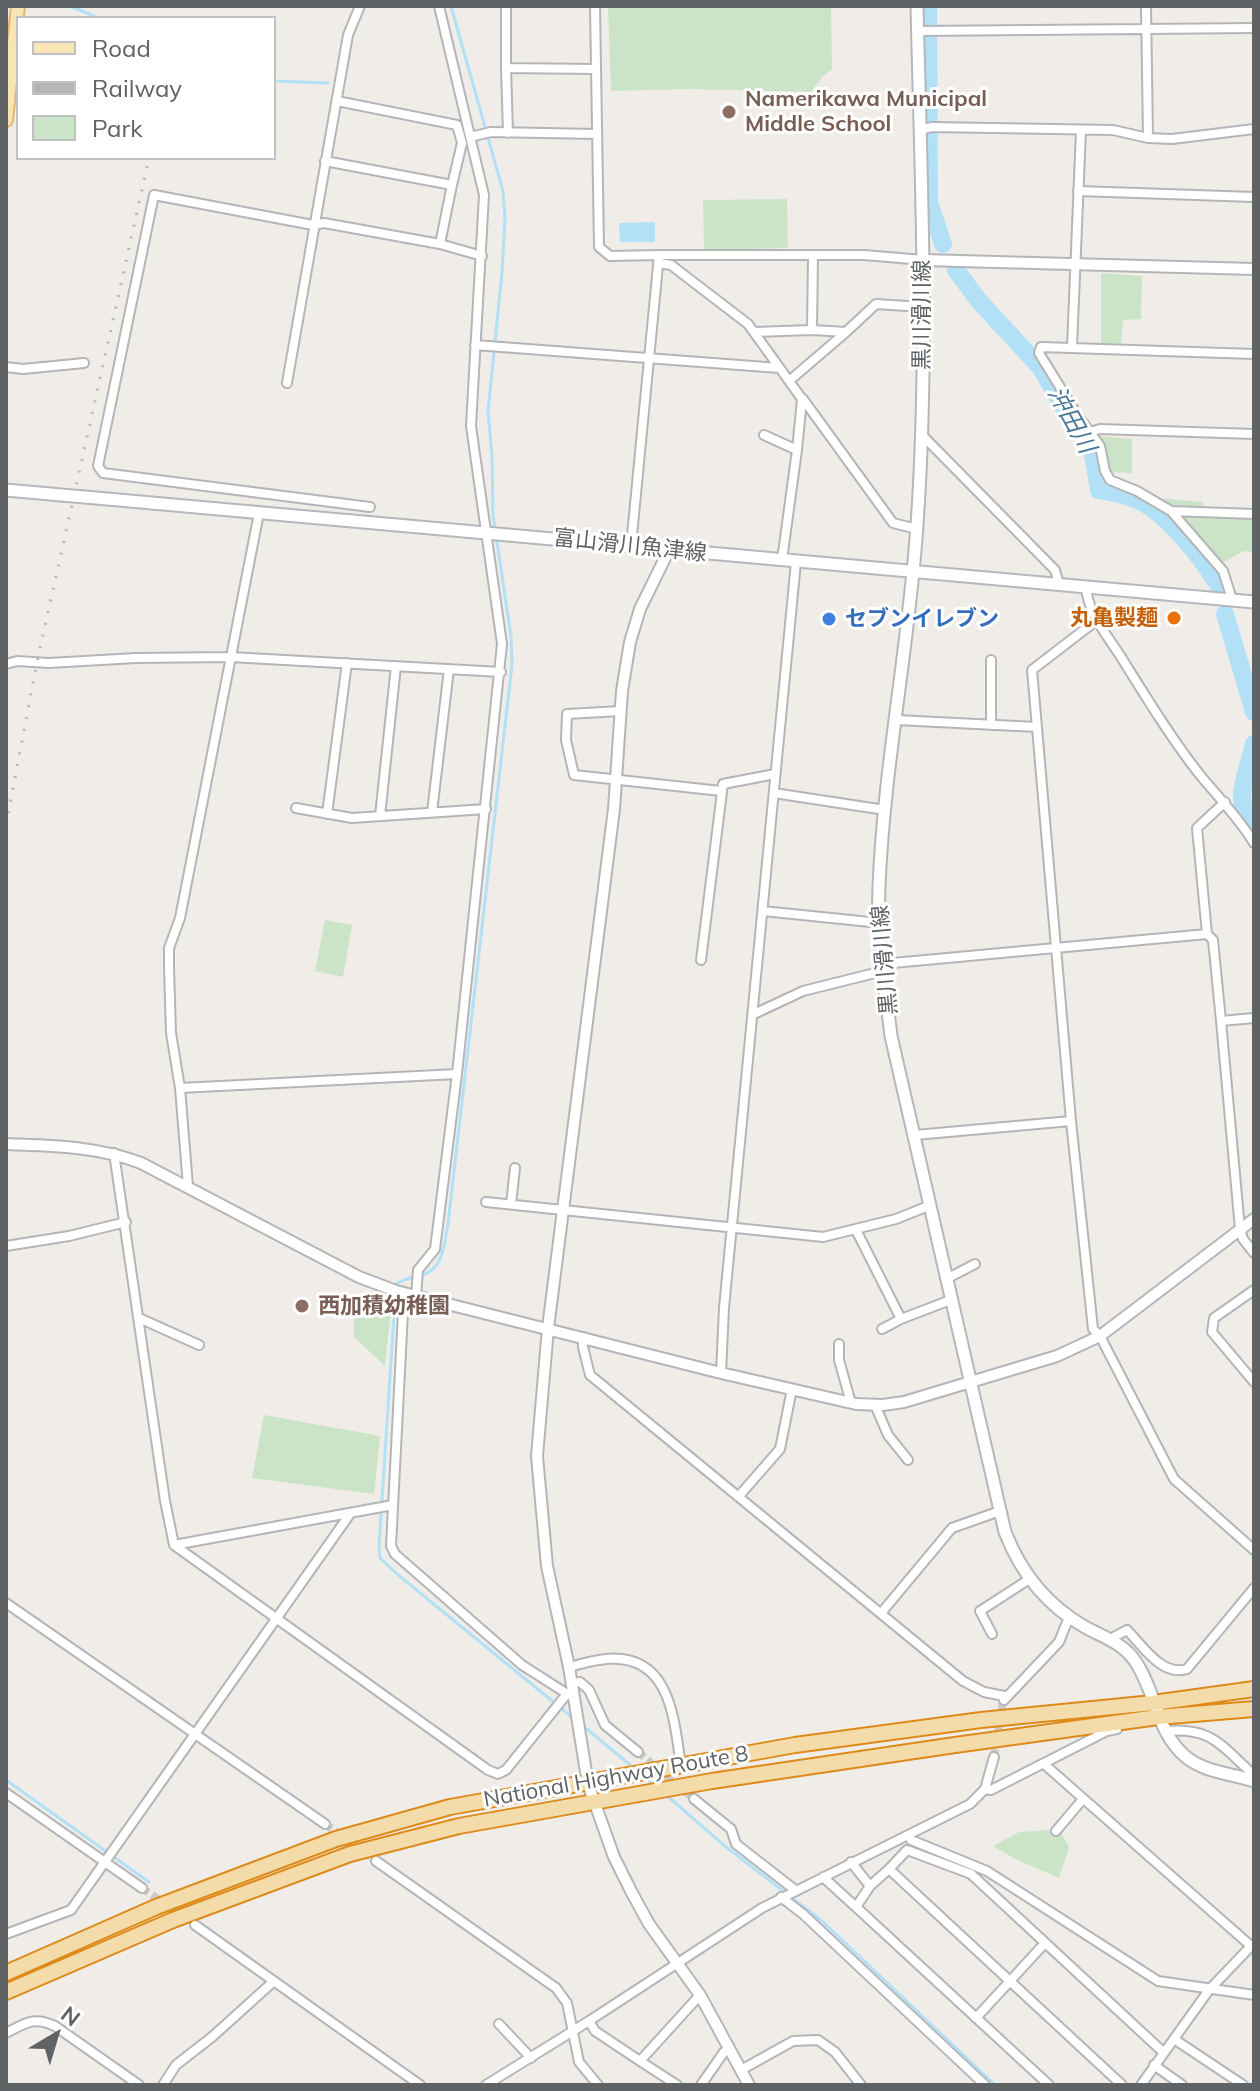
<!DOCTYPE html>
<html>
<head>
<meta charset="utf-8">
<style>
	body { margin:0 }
	#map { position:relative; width:1260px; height:2091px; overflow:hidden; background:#f0ede8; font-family:Mulish,sans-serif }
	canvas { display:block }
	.frame { position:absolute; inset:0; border:8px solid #5f6366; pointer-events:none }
	.legend { position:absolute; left:16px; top:16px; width:260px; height:144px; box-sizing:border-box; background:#fff; border:2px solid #bfc1c2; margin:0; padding:10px 14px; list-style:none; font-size:24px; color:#5f6366 }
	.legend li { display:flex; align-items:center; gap:16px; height:40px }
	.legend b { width:40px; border:2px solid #bfc1c2 }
	.north { position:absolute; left:16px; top:1995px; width:80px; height:80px; -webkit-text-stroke:6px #fff; paint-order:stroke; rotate:38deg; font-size:22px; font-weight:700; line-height:32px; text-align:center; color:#5f6366 }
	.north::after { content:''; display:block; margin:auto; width:28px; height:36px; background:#5f6366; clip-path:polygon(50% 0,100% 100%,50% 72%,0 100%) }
</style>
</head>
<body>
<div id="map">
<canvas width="1260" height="2091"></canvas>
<div class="frame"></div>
<ul class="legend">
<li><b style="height:10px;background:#f7e5b6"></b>Road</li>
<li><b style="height:10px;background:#b5b6b6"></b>Railway</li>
<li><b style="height:22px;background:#cbe4c8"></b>Park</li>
</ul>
<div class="north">N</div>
</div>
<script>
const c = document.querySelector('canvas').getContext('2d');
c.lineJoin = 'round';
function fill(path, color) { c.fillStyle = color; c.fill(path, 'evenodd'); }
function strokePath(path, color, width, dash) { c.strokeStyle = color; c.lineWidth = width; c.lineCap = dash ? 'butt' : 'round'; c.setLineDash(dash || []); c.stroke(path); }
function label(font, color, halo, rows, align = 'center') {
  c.font = font + ' Mulish,"Noto Sans JP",sans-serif'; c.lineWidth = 6; c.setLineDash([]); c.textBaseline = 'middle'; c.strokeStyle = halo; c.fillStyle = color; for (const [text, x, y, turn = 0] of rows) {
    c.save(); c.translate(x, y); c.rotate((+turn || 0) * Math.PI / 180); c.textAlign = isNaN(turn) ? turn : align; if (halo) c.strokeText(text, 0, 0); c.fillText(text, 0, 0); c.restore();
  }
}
fill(new Path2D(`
	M608 6H831L832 70 824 75 811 92 690 89 611 91Z
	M787 199 788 248 704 250 703 200Z
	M1101 273 1142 276 1141 319 1123 320 1121 346 1101 345Z
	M1101 436 1132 439V473L1111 472Z
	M1157 498 1203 502 1204 510 1172 509Z
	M1185 515 1254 519V552L1244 551 1222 563 1182 519Z
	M325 920 352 925 343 977 315 971Z
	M371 1291 392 1300 385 1366 354 1337V1311Z
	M264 1415 380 1436 374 1494 252 1478Z
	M1051 1830 1061 1833 1069 1847 1059 1878 1015 1859 993 1846 1019 1832Z`), '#cbe4c8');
fill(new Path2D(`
	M655 222V242H620L619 223Z`), '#b2e0f6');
strokePath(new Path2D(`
	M70 6 99 18
	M451 6 503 191 505 218 502 273 488 411 492 456 493 515 511 636 512 665 448 1224C444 1243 444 1269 422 1275 412 1278 405 1278 396 1284L379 1545 380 1558 397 1574 573 1718
	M274 81 328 83
	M582 1725 635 1769
	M643 1776 656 1787
	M6 1780 149 1882
	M665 1794 726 1847 822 1921 995 2085`), '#b2e0f6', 3);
strokePath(new Path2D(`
	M928 6 929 202 943 244
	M956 270 979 301 1041 368 1064 408 1092 448 1099 490C1118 493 1137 497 1153 509 1177 527 1205 562 1220 588
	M1225 614 1254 712
	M1254 744C1245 782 1232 797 1254 832`), '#b2e0f6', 18);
strokePath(new Path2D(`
	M638 1752 694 1799
	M994 1757 1003 1702
	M325 1824 376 1861
	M142 1888 195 1925`), '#cccac8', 8, [8, 4]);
const minor = new Path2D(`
	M506 6V68
	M595 6 599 247 610 256 659 255 631 546
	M1146 6 1148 138
	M918 31 1254 28
	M919 130 932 127 1113 130 1148 138 1172 139 1254 129
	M508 133 506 68 596 69
	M470 137 491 132 597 134
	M325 161 452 185 462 143 457 125 337 101
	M1078 191 1254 197
	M440 244 452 185
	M659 255H864L923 260
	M813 255 812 330 846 332 876 304 923 307
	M658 263 671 265 748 324 802 399 797 450 764 435
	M754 332 812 330
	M475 345 779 368
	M1072 347 1081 130
	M6 367 23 369 84 363
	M789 381 845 333
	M287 383 348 35 360 6
	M803 399 893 523 917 529
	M1090 432 1100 429 1254 434
	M922 435 1055 570 1059 584
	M370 507 103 473 98 466 154 195 313 225 324 223 440 244 482 256
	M1171 511 1254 514
	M782 560 797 450
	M1086 586C1087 612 1107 635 1121 657 1146 697 1171 738 1200 775 1219 798 1238 817 1254 843
	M1232 599 1223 571 1171 511 1137 491 1110 480 1105 471 1100 446 1076 413 1039 353 1041 347 1254 354
	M6 664 17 661 49 663 136 658 230 657 501 672
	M620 711 567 714 566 740 574 775 721 791
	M896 720 1037 727
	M991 725V660
	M774 793 885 810
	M1225 802 1197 828 1207 934 1213 940 1221 1021 1254 1018
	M296 808 352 818 486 809
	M432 812 449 669
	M327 814 347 663
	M380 816 396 666
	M763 911 880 923
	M701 960 723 784 775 774
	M882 964 1207 934
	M754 1014 803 991 883 971
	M1221 1021 1240 1229 1243 1239 1254 1253
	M180 1088 457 1074
	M1071 1121 1093 1329 1100 1336 1174 1479 1254 1550
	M915 1135 1071 1121 1032 670 1097 620
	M114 1153 165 1501 174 1545 488 1770 498 1774 506 1770 566 1695
	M188 1186 180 1088 171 1033 169 967V948L180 918 259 513
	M486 1202 823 1237 896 1219 931 1205
	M511 1204 515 1168
	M856 1230 901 1319 953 1299
	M6 1246 69 1236 126 1222
	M948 1278 975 1264
	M1254 1290 1214 1318 1212 1332 1254 1382
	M404 1293 391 1546 395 1554 522 1665 569 1695
	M416 1296 418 1270 435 1249 457 1074 502 644 471 426 484 195 439 6
	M139 1318 199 1345
	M882 1329 901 1319
	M583 1337V1347L590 1375 963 1681 984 1692 1004 1696
	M839 1344V1360L851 1403
	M721 1373 724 1308 796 562
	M875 1405 888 1435 908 1460
	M739 1496 780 1449 792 1389
	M174 1545 393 1505
	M6 1603 325 1824
	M882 1612 952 1528 1000 1511
	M992 1634 980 1611 1028 1580
	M1110 1639 1127 1630C1143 1646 1162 1677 1187 1669L1254 1588
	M569 1667C581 1664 594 1660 606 1659 671 1653 674 1720 681 1766
	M572 1683 580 1682 589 1690 605 1725 638 1752
	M1004 1700 1059 1642 1069 1617
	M1166 1731C1213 1727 1221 1746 1254 1775
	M1044 1764 1251 1946
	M985 1789 994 1757
	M6 1793 142 1888
	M694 1799 731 1829 736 1844 795 1890
	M1056 1831 1083 1799
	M911 1840 987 1871 1158 1981 1254 1995
	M376 1861 556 1988 567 2003 579 2062 598 2085
	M851 1862 870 1886 889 1869 1122 2085
	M889 1869 907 1850 971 1874 1163 2052
	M823 1877 856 1907
	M870 1886 856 1907 1049 2085
	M781 1897 803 1914 985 2085
	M195 1925 420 2085
	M6 1934 71 1910 350 1514
	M976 2018 1045 1943
	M589 2021 595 2031 640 2061 700 1995
	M499 2024 531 2058
	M6 2033C26 2023 33 2016 55 2026L139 2085
	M1174 2039 1243 2085
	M640 2061 677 2085
	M1154 2065 1182 2085
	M741 2070 793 2041 818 2040 835 2052 861 2085
	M163 2085 176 2065 212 2037 274 1981
	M486 2085 589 2021 762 1908 970 1804 985 1789 991 1790 1107 1731 1117 1729
	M701 2085 724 2052 730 2048
	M1141 2085 1209 1990 1252 1945`);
const tertiary = new Path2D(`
	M923 260 1254 269
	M669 550 640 609 630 642 622 691 614 809 548 1328 537 1456 547 1566 569 1667 588 1784 614 1857 632 1893 649 1924 700 1995 749 2085
	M6 1144C53 1146 96 1146 141 1163L359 1277 396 1291 721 1373 856 1404 883 1405 904 1402 1057 1356 1100 1336 1254 1219`);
const secondary = new Path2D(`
	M917 6C921 179 929 353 917 525 909 646 884 765 879 886 877 936 885 986 891 1036L1005 1532C1021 1573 1046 1605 1085 1627 1103 1637 1123 1643 1135 1661 1156 1691 1156 1732 1186 1757 1206 1773 1231 1773 1254 1781
	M6 490 61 495
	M85 497 1254 602`);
const primary = new Path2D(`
	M6 120 18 6`);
const trunk = new Path2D(`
	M6 1973 156 1907 336 1839 450 1807 795 1745 981 1720 1153 1703 1254 1689
	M6 1992 173 1920 350 1854 459 1826 712 1781 955 1745 1158 1717 1254 1709`);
strokePath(minor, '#b3b5b8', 12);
strokePath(tertiary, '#b3b5b8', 14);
strokePath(secondary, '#b4b7bb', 15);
strokePath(primary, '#e3b56e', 16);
strokePath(trunk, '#de8a1a', 18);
strokePath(minor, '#fff', 8);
strokePath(tertiary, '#fff', 10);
strokePath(secondary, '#fff', 11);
strokePath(primary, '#f7e5b6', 12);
strokePath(trunk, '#f4dcaa', 14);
strokePath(new Path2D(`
	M179 18 182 6
	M6 825 37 662 149 158`), '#b5b6b6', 3, [2, 10]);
const secondaryBridge = new Path2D(`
	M61 495 85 497`);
strokePath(secondaryBridge, '#b4b7bb', 15, []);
strokePath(secondaryBridge, '#fff', 11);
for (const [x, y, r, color] of [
	[729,112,8,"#8d6e63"],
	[1174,618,8,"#e8710a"],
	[829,619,8,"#3f7fe0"],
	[302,1306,8,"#8d6e63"]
]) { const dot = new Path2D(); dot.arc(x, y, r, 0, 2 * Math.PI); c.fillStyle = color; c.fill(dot); strokePath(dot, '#fff', 3); }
label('bold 22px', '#785e54', '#fff', [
	["Namerikawa Municipal",745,99],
	["Middle School",745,124],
	["西加積幼稚園",318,1306]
], 'left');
label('22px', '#5f6366', '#fff', [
	["黒川滑川線",922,315,-90],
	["富山滑川魚津線",630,546,6],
	["黒川滑川線",885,960,-95],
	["National Highway Route 8",616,1777,-10]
]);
label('bold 22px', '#c56008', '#fff', [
	["丸亀製麺",1158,618]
], 'right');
label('bold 22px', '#366cbe', '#fff', [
	["セブンイレブン",845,619]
], 'left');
label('italic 24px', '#487797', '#fff', [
	["沖田川",1071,420,61]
]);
</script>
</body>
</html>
